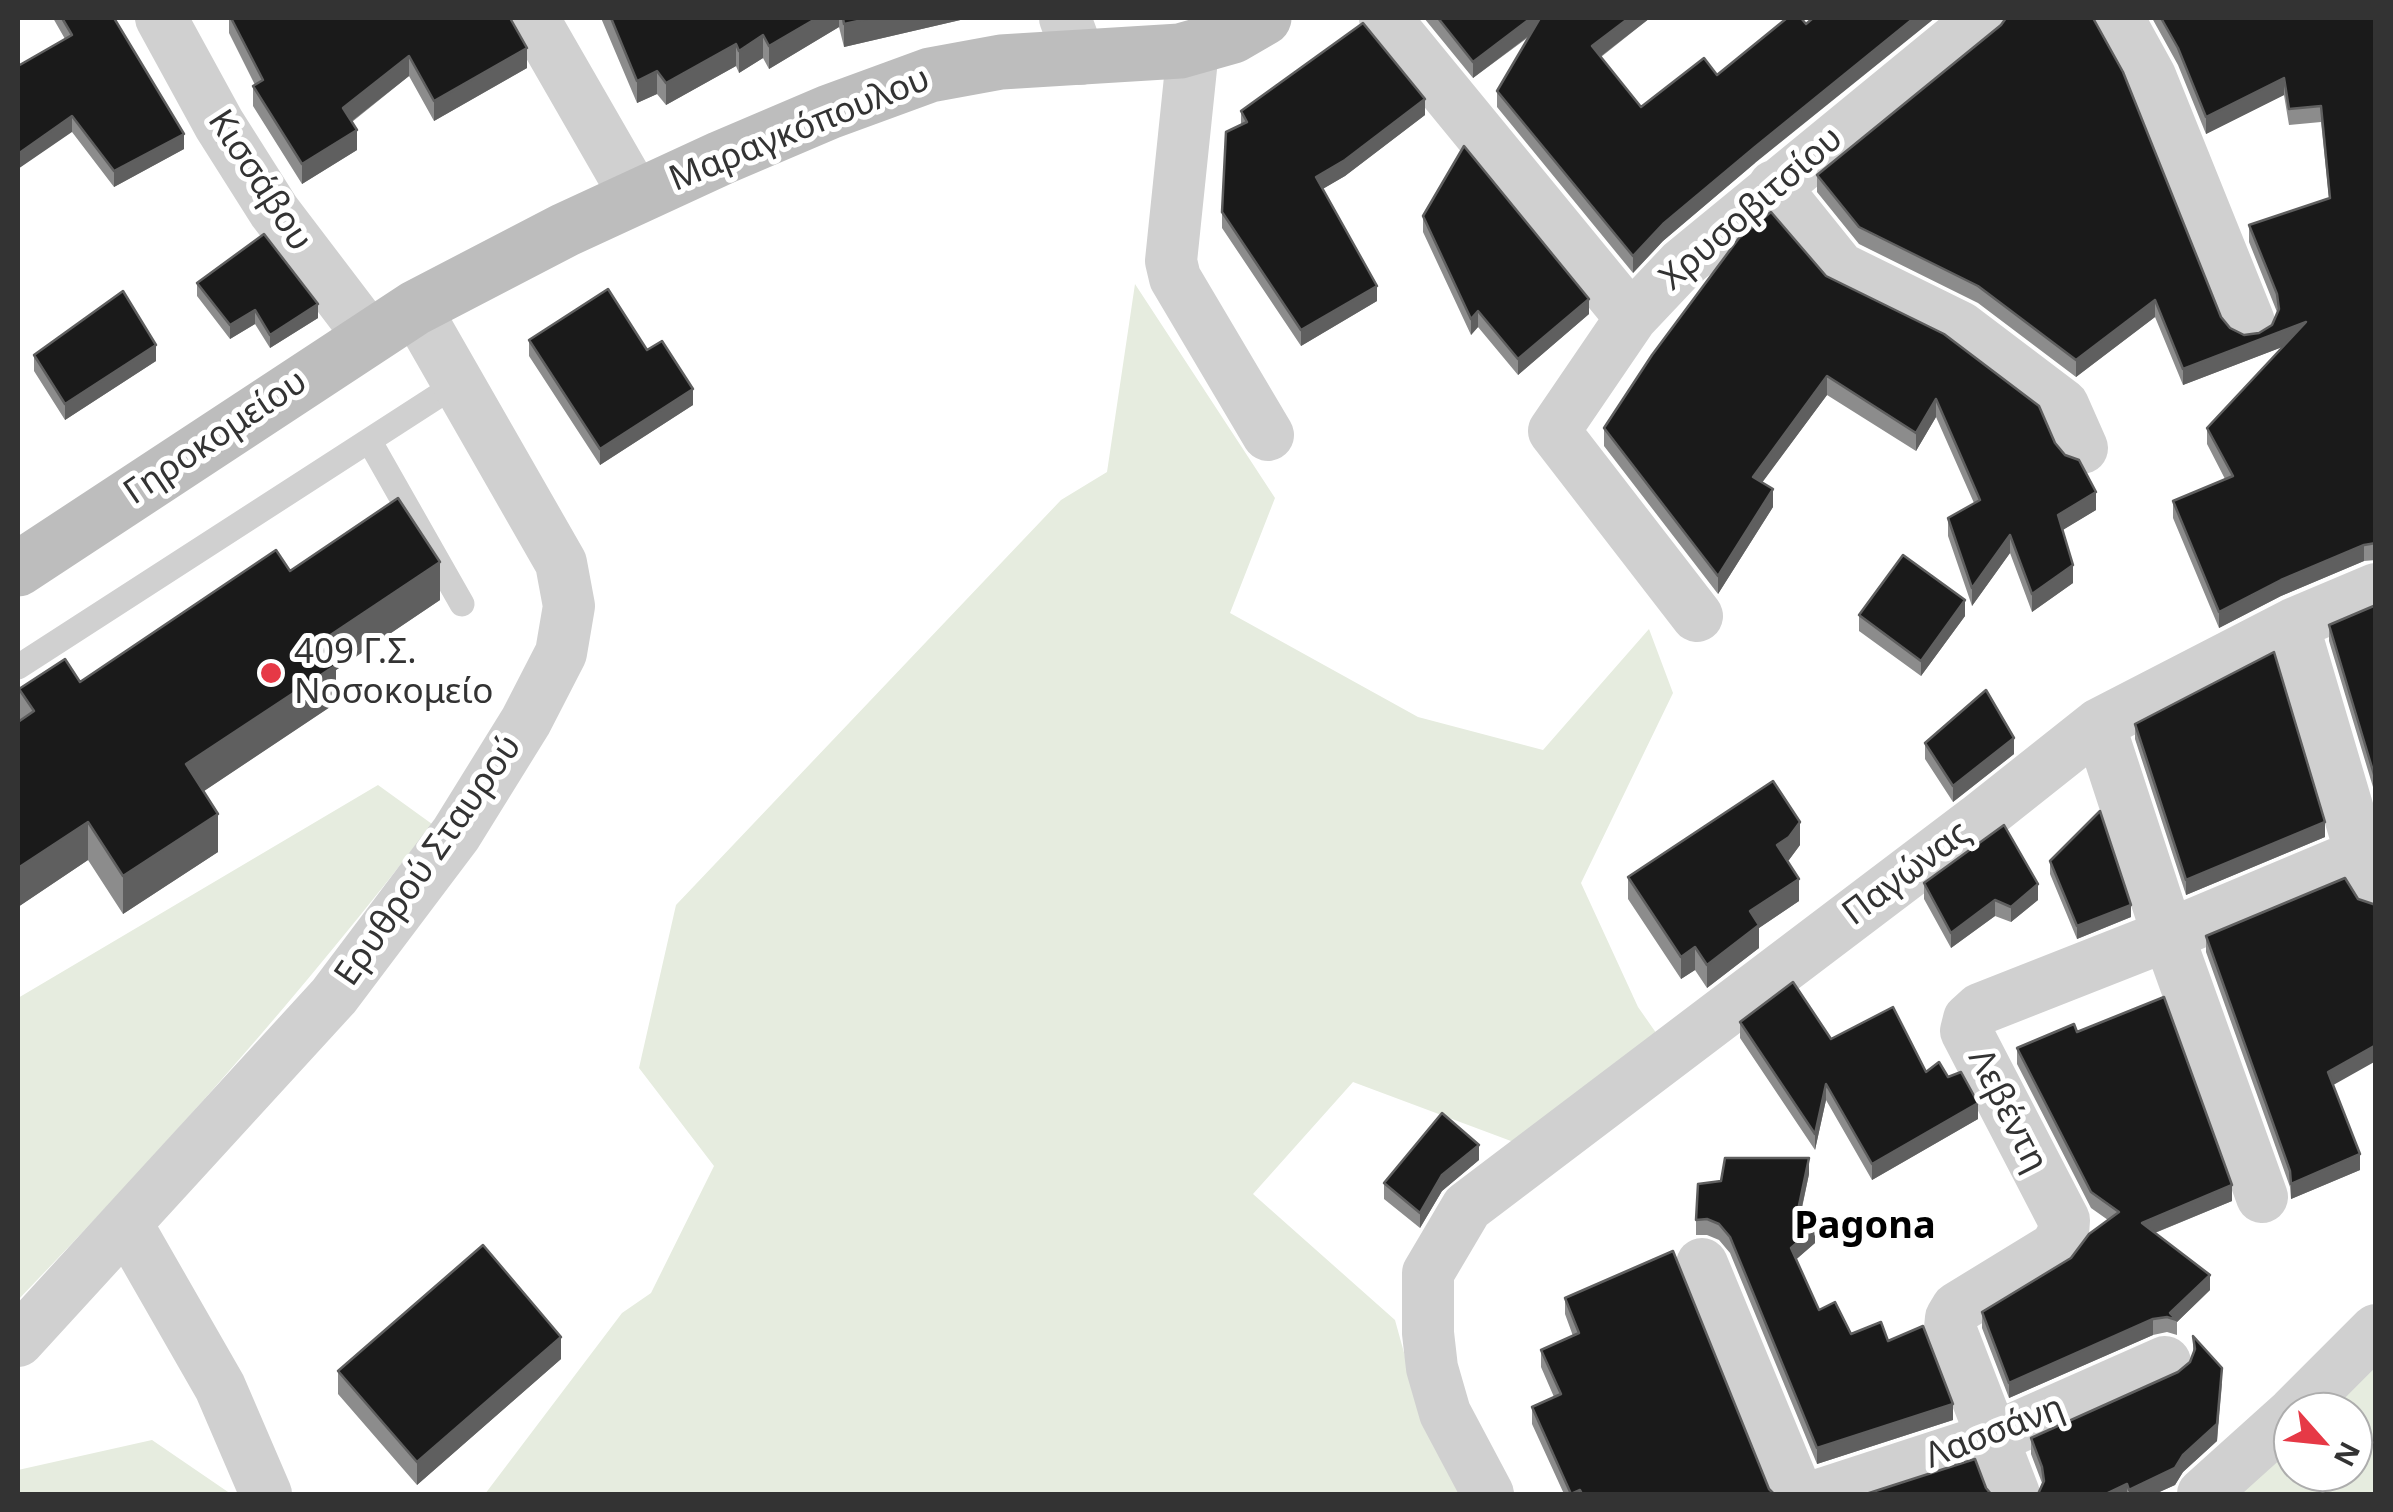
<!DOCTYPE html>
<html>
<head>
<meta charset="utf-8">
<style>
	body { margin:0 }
	#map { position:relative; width:2393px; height:1512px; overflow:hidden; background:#fff; font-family:"Noto Sans",sans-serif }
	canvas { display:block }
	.frame { position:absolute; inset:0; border:20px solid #333; pointer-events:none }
	.north { position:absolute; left:2273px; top:1392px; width:100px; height:100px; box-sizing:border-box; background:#fff; border:2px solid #adadad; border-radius:50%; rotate:117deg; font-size:28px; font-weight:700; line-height:40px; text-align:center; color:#333 }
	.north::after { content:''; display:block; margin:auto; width:35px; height:45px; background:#e63946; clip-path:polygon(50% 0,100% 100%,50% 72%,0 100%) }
</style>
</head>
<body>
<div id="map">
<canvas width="2393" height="1512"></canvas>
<div class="frame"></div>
<div class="north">N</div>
</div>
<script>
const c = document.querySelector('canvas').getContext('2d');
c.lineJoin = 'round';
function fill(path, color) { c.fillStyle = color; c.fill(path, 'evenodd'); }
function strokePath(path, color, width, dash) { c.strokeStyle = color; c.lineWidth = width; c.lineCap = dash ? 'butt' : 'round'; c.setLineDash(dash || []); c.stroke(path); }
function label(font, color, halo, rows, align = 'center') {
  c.font = font + ' "Noto Sans",sans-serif'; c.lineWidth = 10; c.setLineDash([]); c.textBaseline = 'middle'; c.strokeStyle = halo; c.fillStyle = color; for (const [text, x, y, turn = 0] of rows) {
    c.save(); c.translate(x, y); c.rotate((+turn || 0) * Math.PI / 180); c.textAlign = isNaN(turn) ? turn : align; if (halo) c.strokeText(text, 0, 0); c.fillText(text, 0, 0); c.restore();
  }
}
fill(new Path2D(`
	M1135 284 1275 498 1230 613 1418 717 1543 750 1649 629 1673 693 1581 883 1638 1007 1659 1037 1519 1144 1353 1082 1253 1194 1395 1320 1419 1407 1467 1494H485L622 1313 651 1293 714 1166 639 1068 676 905 1061 500 1107 472Z
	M378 785 432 824C304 991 164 1149 18 1300V998Z
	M2375 1354V1494H2231L2293 1435V1472H2353V1412H2317Z
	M152 1440 231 1494H18V1470Z`), '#e6ecdf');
strokePath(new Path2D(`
	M370 442 462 604
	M18 667 458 383`), '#d0d0d0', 25);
strokePath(new Path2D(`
	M161 18 219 124 274 211 369 336
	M533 18 636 197
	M1065 18 1080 59
	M1385 18 1631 318
	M2118 18 2150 76 2249 322
	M1193 49 1171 261 1175 278 1268 435
	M1774 186 1840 268 1960 327 2063 405 2082 448
	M1697 616 1554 431 1631 318 1682 264 1982 18
	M2293 624 2361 854 2376 891
	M2099 724 2168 935 2262 1197
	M126 1223 220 1387 266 1494
	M1702 1264 1797 1494
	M18 1341 334 996 456 834 526 721 561 653 569 606 561 563 415 308
	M2294 1412 2376 1330
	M1488 1494 1445 1413 1432 1368 1428 1333V1273L1467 1207 1978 820 2099 724 2293 624 2376 589
	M1822 1494 1991 1439 2165 1362
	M2014 1494 1950 1328 1951 1318 1957 1308 2055 1248 2063 1235 2064 1220 1966 1031 1969 1019 1980 1009 2168 935 2361 854
	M2203 1494 2293 1413`), '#d0d0d0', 52);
strokePath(new Path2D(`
	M18 569 415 308 565 230 721 158 829 112 930 75 1001 62 1180 51 1233 36 1264 18`), '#bdbdbd', 55);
fill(new Path2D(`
	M53 18H114L184 149 114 187 72 132 65 39Z
	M229 18H231L527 68 434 121 409 76 352 122 357 150 302 184 253 106V86L255 85 229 33Z
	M601 18H969L844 47 839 27 769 69 763 58 739 73 736 66 666 105 657 94 637 103Z
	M1424 18H1650L1601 57 1641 107 1755 163 1663 241 1633 273 1497 107V91L1530 36 1473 78Z
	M2152 18H2376V560L2364 561 2281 596 2219 628 2173 518V501L2225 479 2207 444V428L2282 347 2183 385 2155 317 2076 377 1978 303 1859 244 1817 192V175L2001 25 2230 328 2244 335 2259 333 2272 325 2277 312 2249 242V225L2329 198 2321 122 2289 125 2284 95 2206 134 2178 65Z
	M1241 111 1425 115 1345 176 1322 189 1377 301 1301 346 1222 228V212L1241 125Z
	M1423 216 1589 314 1518 375 1478 327 1471 335 1423 232Z
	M1826 276 2055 443 2096 510 2062 530 2073 583 2032 612 2010 553 1972 606 1948 536V518L1974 503 1936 417 1916 451 1827 395 1762 482 1773 507 1718 594 1604 446V428Z
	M197 283 318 318 270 348 255 324 230 339 197 296Z
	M529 340 647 350 693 405 600 465 529 356Z
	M34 355 156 361 65 420 34 371Z
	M290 571 440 600 336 670V703L204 791 218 852 123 914 88 860 18 907V722L19 721V689L80 682Z
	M2376 605V797L2329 641V625Z
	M1859 615 1965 616 1921 676 1859 631Z
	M2135 724 2325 837 2186 895 2135 739Z
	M1925 743 2014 754 1953 802 1925 759Z
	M1800 845 1788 861 1799 901 1759 928V948L1707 988 1695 970 1681 979 1628 899V877Z
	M2050 861 2131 917 2077 939 2050 874Z
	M1924 883 2038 900 2011 922 1995 916 1951 948 1924 899Z
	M2206 936 2333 1085 2360 1170 2291 1199 2290 1187 2206 952Z
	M1740 1022 1831 1039 1926 1072 1948 1077 1978 1119 1872 1180 1826 1100 1815 1150 1740 1038Z
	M2077 1032 2232 1201 2155 1233 2210 1290 2177 1322V1335L2167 1332 2153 1335 2009 1398 1982 1328V1312L2071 1258 2108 1220 2091 1208 2017 1064V1048Z
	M1479 1160 1442 1191 1420 1228 1384 1199V1183Z
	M1809 1174 1801 1213 1815 1243 1796 1259 1819 1310 1851 1334 1888 1341 1953 1420 1817 1464 1730 1253 1719 1240 1707 1235H1696V1220Z
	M1565 1298 1769 1489 1774 1494H1564L1532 1424V1407L1554 1397 1541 1367V1350L1573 1336 1565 1314Z
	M2193 1336 2222 1384 2217 1441 2183 1472 2175 1485 2155 1494H2038L2042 1483 2031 1454V1438L2178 1372 2190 1362 2193 1353Z
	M561 1359 417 1485 338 1394V1371Z`), '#8c8c8c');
fill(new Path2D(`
	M817 18H839V27L769 69V46Z
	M872 18H969L844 47V24Z
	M1531 18H1547V22L1473 78V62Z
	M1629 18H1650L1592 63V46Z
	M1914 18H1935L1755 163 1663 241 1633 273V256L1663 224 1755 147Z
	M763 35V58L739 73V51Z
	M736 44V66L666 105V83Z
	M527 48V68L434 121V101Z
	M409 56V76L343 128V108Z
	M657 71V94L637 103V81Z
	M2284 78V95L2206 134V117Z
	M1425 99V115L1345 176 1316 193V177Z
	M72 116V132L18 169V154Z
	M357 130V150L302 184V164Z
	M184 134V149L114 187V171Z
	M1377 286V301L1301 346V330Z
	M1589 299V314L1518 375V359Z
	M2155 300V317L2076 377V360Z
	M318 304V318L270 348V335Z
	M255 310V324L230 339V325Z
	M1478 311V327L1471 335V319Z
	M2306 322V338L2183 385V369Z
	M156 345V361L65 420V404Z
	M1827 376V395L1753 495V477Z
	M693 389V405L600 465V449Z
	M1936 399V417L1916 451V433Z
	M1773 489V507L1718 594V576Z
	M2096 492V510L2058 533V515Z
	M2010 535V553L1972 606V588Z
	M2364 545V561L2281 596 2219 628V612L2281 580Z
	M440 562V600L336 670V703L186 803V764L320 642Z
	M2073 565V583L2032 612V594Z
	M1965 600V616L1921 676V661Z
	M2014 738V754L1953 802V786Z
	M218 814V852L123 914V876Z
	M88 822V860L18 907V868Z
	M1800 822V845L1789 860 1777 868V845Z
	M2325 822V837L2186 895V880Z
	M1799 879V901L1759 928V948L1707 988V965L1750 911Z
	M2038 884V900L2011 922V907Z
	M1995 900V916L1951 948V933Z
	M2131 905V917L2077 939V926Z
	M1695 947V970L1681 979V957Z
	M2376 1045V1061L2328 1088V1072Z
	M1826 1084V1100L1815 1150V1134Z
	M1978 1103V1119L1872 1180V1164Z
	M1479 1145V1160L1442 1191 1420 1228V1213L1442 1175Z
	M2360 1154V1170L2291 1199V1184Z
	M1809 1158V1174L1798 1225V1210Z
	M2232 1185V1201L2142 1238V1223Z
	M1815 1227V1243L1791 1264V1248Z
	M2210 1275V1290L2177 1322 2170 1313Z
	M2153 1319V1335L2009 1398V1383Z
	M561 1337V1359L417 1485V1462Z
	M2222 1368 2217 1441 2183 1472 2175 1485 2155 1494H2129V1490Z
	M1953 1404V1420L1817 1464V1448Z
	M2127 1484V1494H2106Z`), '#5f5f5f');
const building = new Path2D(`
	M62 18H114L184 134 114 171 72 116 18 154V66L72 35Z
	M231 18H510L527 48 434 101 409 56 343 108 357 130 302 164 253 86 263 80Z
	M611 18H817L769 46 763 35 739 51 736 44 666 83 657 71 637 81Z
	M843 18H872L844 24Z
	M1438 18H1531L1473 62Z
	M1540 18H1629L1592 46 1641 107 1704 58 1717 75 1787 18H1801L1806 24 1813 18H1914L1755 147 1663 224 1633 256 1497 91Z
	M2006 18H2093L2123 72 2221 317 2230 328 2244 335 2259 333 2272 325 2279 309 2277 294 2249 225 2330 198 2321 106 2289 109 2284 78 2206 117 2178 48 2161 18H2376V543L2364 545 2281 580 2219 612 2173 501 2233 476 2207 428 2306 322 2183 369 2155 300 2076 360 1978 286 1859 227 1817 175 2001 25Z
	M1363 23 1425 99 1345 160 1316 177 1377 286 1301 330 1222 212 1226 132 1247 122 1241 111Z
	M1464 146 1589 299 1518 359 1478 311 1471 319 1423 216Z
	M1771 212 1826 276 1944 334 2039 406 2055 443 2065 455 2079 460 2096 492 2058 515 2073 565 2032 594 2010 535 1972 588 1948 518 1980 500 1936 399 1916 433 1827 376 1753 477 1773 489 1718 576 1604 428 1652 355 1739 238Z
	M264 234 318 304 270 335 255 310 230 325 197 283Z
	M608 289 647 350 662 341 693 389 600 449 529 340Z
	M123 291 156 345 65 404 34 355Z
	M398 498 440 562 320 642 336 665 186 764 218 814 123 876 88 822 18 868V722L34 711 19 689 65 659 80 682 276 550 290 571Z
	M1903 555 1965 600 1921 661 1859 615Z
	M2376 605V781L2329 625Z
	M2274 652 2325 822 2186 880 2135 724Z
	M1986 690 2014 738 1953 786 1925 743Z
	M1773 781 1800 822 1789 837 1777 845 1799 879 1750 911 1759 925 1707 965 1695 947 1681 957 1628 877Z
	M2100 811 2131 905 2077 926 2050 861Z
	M2004 825 2038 884 2011 907 1995 900 1951 933 1924 883Z
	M2345 878 2358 899 2376 905V1045L2328 1072 2360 1154 2291 1184 2290 1171 2206 936Z
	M1793 982 1831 1039 1893 1007 1926 1072 1939 1062 1948 1077 1961 1072 1978 1103 1872 1164 1826 1084 1815 1134 1740 1022Z
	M2164 997 2232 1185 2142 1223 2210 1275 2170 1313 2177 1320 2167 1317 2153 1319 2009 1383 1982 1312 2071 1258 2089 1234 2119 1212 2091 1192 2017 1048 2074 1024 2077 1032Z
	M1442 1113 1479 1145 1442 1175 1420 1213 1384 1183Z
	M1725 1158H1809L1798 1210 1815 1227 1791 1248 1819 1310 1835 1302 1851 1334 1881 1322 1888 1341 1923 1326 1953 1404 1817 1448 1730 1237 1719 1224 1707 1219 1696 1220 1698 1184 1721 1181Z
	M483 1245 561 1337 417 1462 338 1371Z
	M1673 1251 1769 1489 1774 1494H1582L1580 1490 1571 1494 1532 1407 1561 1394 1541 1350 1579 1333 1565 1298Z
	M2193 1336 2222 1368 2217 1424 2183 1455 2175 1468 2129 1490 2127 1484 2106 1494H2038L2044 1481 2042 1467 2031 1438 2178 1372 2190 1362 2195 1349Z
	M1975 1459 1986 1488 1991 1494H1866Z`);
fill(building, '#1a1a1a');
strokePath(building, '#5f5f5f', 2.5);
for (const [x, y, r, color] of [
	[271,673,12,"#e63946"]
]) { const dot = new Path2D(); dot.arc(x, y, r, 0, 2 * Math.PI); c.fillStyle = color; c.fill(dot); strokePath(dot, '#fff', 4); }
label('35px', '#333', '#fff', [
	["Μαραγκόπουλου",800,130,-22],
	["Κισσάβου",259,181,57],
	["Χρυσοβιτσίου",1752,209,-41],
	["Γηροκομείου",216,438,-34],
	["Ερυθρού Σταυρού",429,861,-55],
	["Παγώνας",1907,874,-37],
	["Λεβέντη",2007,1111,63],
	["Λασσάνη",1995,1433,-21]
]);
label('35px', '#333', '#fff', [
	["409 Γ.Σ.",294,653],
	["Νοσοκομείο",294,693]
], 'left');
label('bold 38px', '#000', '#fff', [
	["Pagona",1865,1227]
]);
</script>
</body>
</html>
